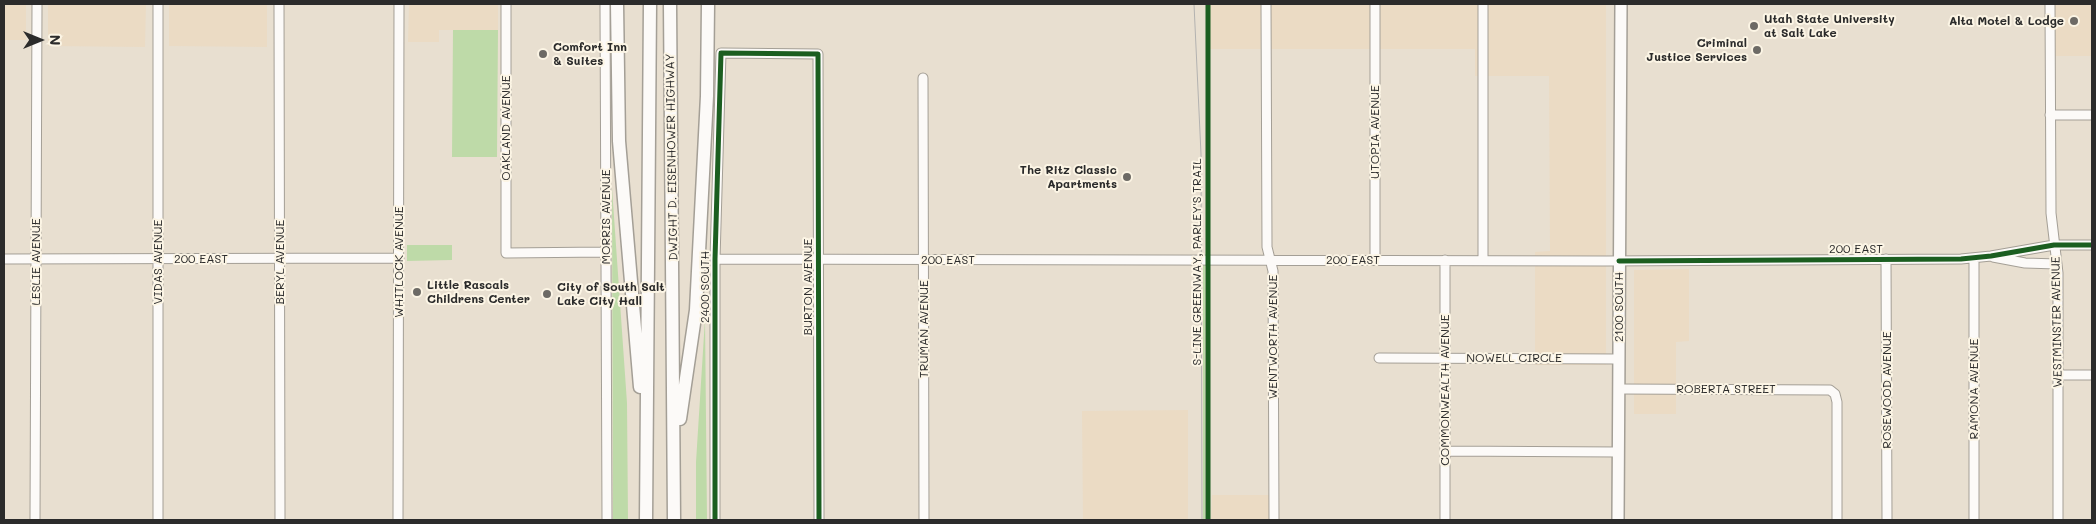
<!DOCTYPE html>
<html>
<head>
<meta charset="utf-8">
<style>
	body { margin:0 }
	#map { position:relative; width:2096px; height:524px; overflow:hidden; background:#e8dfd0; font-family:Mali,sans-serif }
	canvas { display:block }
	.frame { position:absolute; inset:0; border:5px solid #2b2b2b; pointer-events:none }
	.north { position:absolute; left:15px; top:15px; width:50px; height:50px; -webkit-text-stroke:4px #fcf5e5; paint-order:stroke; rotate:90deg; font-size:14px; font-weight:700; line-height:20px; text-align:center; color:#2b2b2b }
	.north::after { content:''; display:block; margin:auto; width:18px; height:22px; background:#2b2b2b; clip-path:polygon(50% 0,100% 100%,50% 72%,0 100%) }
</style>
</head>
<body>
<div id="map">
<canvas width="2096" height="524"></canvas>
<div class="frame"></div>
<div class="north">N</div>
</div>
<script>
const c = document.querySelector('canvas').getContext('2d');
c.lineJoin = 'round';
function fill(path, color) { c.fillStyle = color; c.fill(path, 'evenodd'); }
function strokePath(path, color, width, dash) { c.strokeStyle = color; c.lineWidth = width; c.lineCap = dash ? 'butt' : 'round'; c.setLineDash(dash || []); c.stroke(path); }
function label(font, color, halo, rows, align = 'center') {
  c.font = font + ' Mali,sans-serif'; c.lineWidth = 4; c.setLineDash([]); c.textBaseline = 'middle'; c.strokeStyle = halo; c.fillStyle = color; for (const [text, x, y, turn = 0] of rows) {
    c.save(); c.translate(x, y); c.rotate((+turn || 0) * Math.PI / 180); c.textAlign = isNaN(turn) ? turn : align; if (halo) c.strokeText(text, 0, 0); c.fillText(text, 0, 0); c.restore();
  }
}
fill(new Path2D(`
	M4 4H26V40H4Z
	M48 4H146L145 47 48 46Z
	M169 4H267V47L169 46Z
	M409 4H498V30H439V42H408Z
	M1209 4H1606V365H1535V252L1550 251 1549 76H1475V49H1209Z
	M2054 4H2092V56H2055Z
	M1689 269V341L1676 342V414H1634V270Z
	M1188 410V520H1083L1082 411Z
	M1212 495H1279V520H1211Z`), '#ebdbc4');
fill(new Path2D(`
	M453 30H498L497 157H452Z
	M612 188 627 403 628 520H613Z
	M407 245H452V260L407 261Z
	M1203 265H1205V520H1203Z
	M705 319 707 520H696V462Z`), '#bedaa8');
const minor = new Path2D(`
	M158 4V520
	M279 4 280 520
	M506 4V253L605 252
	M605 4 607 520
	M1266 4 1267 247 1273 271 1274 520
	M1375 4V260
	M1483 4V260
	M2050 4 2051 213 2058 273V520
	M923 78 924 520
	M2050 115H2092
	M1993 257 2025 263 2057 264
	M4 259 399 258
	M715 259 1606 261 1961 259 1991 256 2054 245H2092
	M1886 259 1887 520
	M1445 260V520
	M1379 358 1619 359
	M2058 375H2092
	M1619 389 1830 390 1835 394 1837 402V520
	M1445 451 1618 452
	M35 520 37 4
	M398 520 399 4
	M715 520V259L721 53 818 54 819 520
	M1974 520V258`);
const major = new Path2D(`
	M1618 520 1621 4`);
const highway = new Path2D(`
	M617 4 619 141 640 387
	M670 4 674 520
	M680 419 696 310 707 96 708 4
	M646 520 650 4`);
strokePath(minor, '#a49f96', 11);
strokePath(major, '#a49f96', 14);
strokePath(highway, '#a49f96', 15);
strokePath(minor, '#fcfaf8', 9);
strokePath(major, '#fcfaf8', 11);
strokePath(highway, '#fcfaf8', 12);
strokePath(new Path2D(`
	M1194 4 1201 154 1202 520`), '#b3b2b0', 1);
strokePath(new Path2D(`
	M1208 4V520
	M1619 261 1961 259 1991 256 2054 245H2092
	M715 520V259L721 53 818 54 819 520`), '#1b5e20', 5);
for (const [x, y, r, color] of [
	[2074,21,5,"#6d6a65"],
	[1754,26,5,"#6d6a65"],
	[1757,50,5,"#6d6a65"],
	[543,54,5,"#6d6a65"],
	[1127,177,5,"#6d6a65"],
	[417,292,5,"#6d6a65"],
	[547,294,5,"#6d6a65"]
]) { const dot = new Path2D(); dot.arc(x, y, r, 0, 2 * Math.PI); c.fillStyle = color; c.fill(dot); strokePath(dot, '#fcf5e5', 2); }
label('bold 12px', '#2b2b2b', '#fcf5e5', [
	["Utah State University",1764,19],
	["at Salt Lake",1764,33],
	["Alta Motel & Lodge",2064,21,"right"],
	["Criminal",1747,43,"right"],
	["Justice Services",1747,57,"right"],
	["Comfort Inn",553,47],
	["& Suites",553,61],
	["The Ritz Classic",1117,170,"right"],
	["Apartments",1117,184,"right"],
	["Little Rascals",427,285],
	["Childrens Center",427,299],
	["City of South Salt",557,287],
	["Lake City Hall",557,301]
], 'left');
label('12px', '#2b2b2b', '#fcf5e5', [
	["OAKLAND AVENUE",506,128,-90],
	["UTOPIA AVENUE",1375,132,-90],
	["DWIGHT D. EISENHOWER HIGHWAY",672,157,-91],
	["MORRIS AVENUE",606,217,-90],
	["200 EAST",1856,249],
	["200 EAST",201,259],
	["200 EAST",948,260],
	["200 EAST",1353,260],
	["LESLIE AVENUE",36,262,-90],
	["VIDAS AVENUE",158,262,-90],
	["BERYL AVENUE",280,262,-90],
	["WHITLOCK AVENUE",399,262,-90],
	["S-LINE GREENWAY, PARLEY'S TRAIL",1197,262,-90],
	["2400 SOUTH",705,287,-90],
	["BURTON AVENUE",808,287,-90],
	["2100 SOUTH",1619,307,-90],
	["WESTMINSTER AVENUE",2057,322,-91],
	["TRUMAN AVENUE",924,329,-90],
	["WENTWORTH AVENUE",1273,337,-90],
	["NOWELL CIRCLE",1514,358],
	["ROBERTA STREET",1726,389],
	["RAMONA AVENUE",1974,389,-90],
	["COMMONWEALTH AVENUE",1445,390,-90],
	["ROSEWOOD AVENUE",1887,390,-90]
]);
</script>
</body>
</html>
